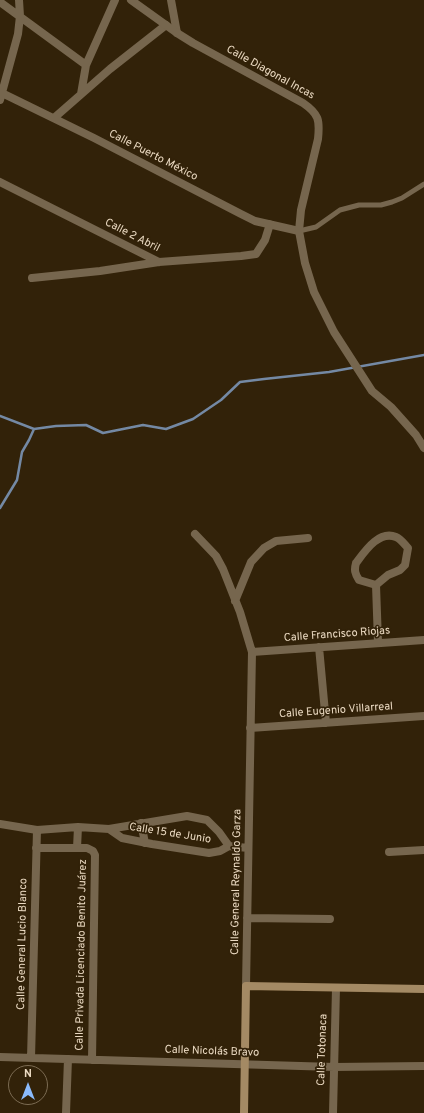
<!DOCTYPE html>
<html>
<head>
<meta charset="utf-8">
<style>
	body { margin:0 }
	#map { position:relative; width:424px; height:1113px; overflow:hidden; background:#322209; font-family:Overpass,sans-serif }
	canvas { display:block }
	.north { position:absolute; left:8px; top:1065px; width:40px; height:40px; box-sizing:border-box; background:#322209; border:1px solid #7c6c53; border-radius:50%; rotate:0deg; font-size:11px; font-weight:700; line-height:16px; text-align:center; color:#ebdac2 }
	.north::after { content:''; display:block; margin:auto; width:14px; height:18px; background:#8abafc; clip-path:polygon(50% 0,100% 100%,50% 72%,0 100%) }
</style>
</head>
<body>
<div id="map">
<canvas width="424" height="1113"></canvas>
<div class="north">N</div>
</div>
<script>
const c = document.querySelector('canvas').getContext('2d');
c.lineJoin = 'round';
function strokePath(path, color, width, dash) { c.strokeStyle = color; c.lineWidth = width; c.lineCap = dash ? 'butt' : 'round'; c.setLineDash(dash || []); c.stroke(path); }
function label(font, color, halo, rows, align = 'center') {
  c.font = font + ' Overpass,sans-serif'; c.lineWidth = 3.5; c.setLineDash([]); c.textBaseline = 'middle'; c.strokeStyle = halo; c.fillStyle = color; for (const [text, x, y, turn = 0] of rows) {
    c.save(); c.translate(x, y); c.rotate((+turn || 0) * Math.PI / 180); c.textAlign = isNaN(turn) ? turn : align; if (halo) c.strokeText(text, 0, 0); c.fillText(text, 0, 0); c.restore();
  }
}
strokePath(new Path2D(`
	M0 416 34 429
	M0 508 17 480 22 452 29 440 34 429 56 426 86 425 103 433 143 425 166 429 193 419 221 400 240 382 264 379 329 372 424 355`), '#7489a4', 2.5);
strokePath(new Path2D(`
	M299 231 316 227 340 210 359 205H381L392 202 402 198 424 184`), '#76664e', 5);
strokePath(new Path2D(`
	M171 0 177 33
	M0 2 86 65
	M0 92 94 138 241 214 255 221 299 231
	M81 94 86 65 115 0
	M0 100 18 34 20 16 19 0
	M54 118 110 69 166 25
	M0 182 159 262
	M32 278 100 271 159 262 241 256 256 254 265 240 270 224
	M195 534 216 556 223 569 240 612 252 652 246 986
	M376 585 359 580C355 574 354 570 356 563 365 551 379 530 396 537 401 539 405 545 408 548L405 565 400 570 388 575 376 585 378 642
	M235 601 251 562 264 548 276 541 308 538
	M319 647 326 723
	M252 652 424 640
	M250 728 424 716
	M141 823 145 843
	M0 824 37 830 78 827 109 829 122 838 152 844 209 853 220 851 229 846 248 848
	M109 829 187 816 207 820 219 832 229 846
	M36 848H87L93 851 95 855 92 1060
	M77 848 78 827
	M389 852 424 850
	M247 918 330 919
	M0 1057 334 1067 424 1066
	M31 1058 37 830
	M66 1113 68 1059
	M333 1113 336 988`), '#76664e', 8);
strokePath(new Path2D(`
	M131 0 177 33 193 43 303 103C319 114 320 120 318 139L301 210 299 231 305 263 314 292 334 332 372 391 391 407 416 435 424 448`), '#76664e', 8);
strokePath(new Path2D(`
	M244 1113 246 986 424 989`), '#a48a64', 8);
label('11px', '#ebdac2', '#322209', [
	["Calle Diagonal Incas",270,73,29],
	["Calle Puerto México",153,156,27],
	["Calle 2 Abril",132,236,27],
	["Calle Francisco Riojas",337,635,-4],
	["Calle Eugenio Villarreal",336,711,-4],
	["Calle 15 de Junio",170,834,9],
	["Calle General Reynaldo Garza",237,882,-89],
	["Calle General Lucio Blanco",23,944,-89],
	["Calle Privada Licenciado Benito Juárez",82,955,-89],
	["Calle Totonaca",323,1050,-88],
	["Calle Nicolás Bravo",212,1052,2]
]);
</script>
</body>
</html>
